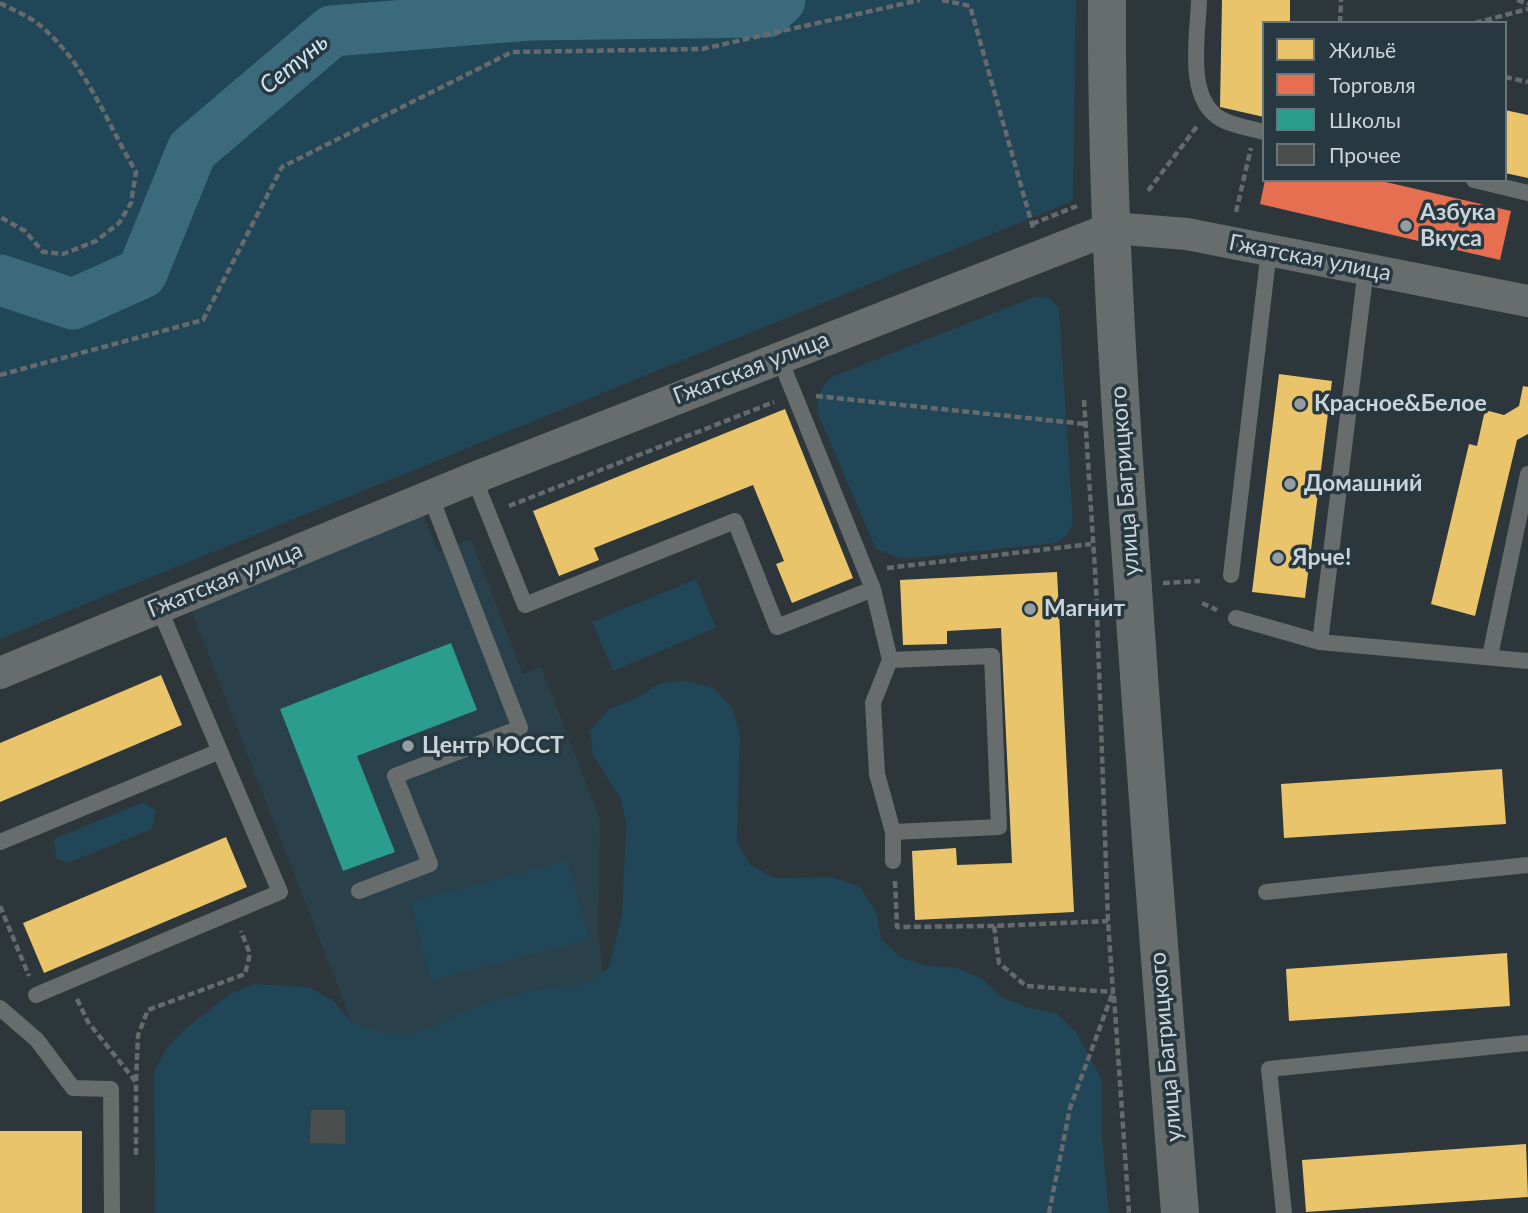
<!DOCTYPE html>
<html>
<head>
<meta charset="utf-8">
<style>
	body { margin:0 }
	#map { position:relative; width:1528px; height:1213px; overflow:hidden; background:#2d363a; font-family:Lato,sans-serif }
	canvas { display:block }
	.legend { position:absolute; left:1262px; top:21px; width:245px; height:161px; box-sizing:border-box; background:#273840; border:2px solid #69777d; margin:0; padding:9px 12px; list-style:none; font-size:21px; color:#cbd5d9 }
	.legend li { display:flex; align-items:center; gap:14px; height:35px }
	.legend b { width:35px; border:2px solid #69777d }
</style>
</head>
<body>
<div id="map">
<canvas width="1528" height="1213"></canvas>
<ul class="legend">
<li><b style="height:19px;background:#e9c46a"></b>Жильё</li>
<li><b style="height:19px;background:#e76f51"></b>Торговля</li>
<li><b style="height:19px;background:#2a9d8f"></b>Школы</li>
<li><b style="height:19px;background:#4a4e4d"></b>Прочее</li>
</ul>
</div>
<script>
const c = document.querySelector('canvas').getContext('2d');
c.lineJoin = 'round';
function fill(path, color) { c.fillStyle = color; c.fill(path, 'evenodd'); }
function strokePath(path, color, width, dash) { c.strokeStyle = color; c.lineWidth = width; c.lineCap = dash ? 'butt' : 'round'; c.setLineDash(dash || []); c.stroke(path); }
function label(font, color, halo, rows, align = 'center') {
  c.font = font + ' Lato,sans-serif'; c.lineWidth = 7; c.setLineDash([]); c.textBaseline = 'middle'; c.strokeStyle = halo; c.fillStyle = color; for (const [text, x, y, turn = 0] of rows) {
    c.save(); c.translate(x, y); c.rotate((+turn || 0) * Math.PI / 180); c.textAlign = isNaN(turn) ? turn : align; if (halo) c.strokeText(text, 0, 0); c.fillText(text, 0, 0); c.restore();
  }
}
fill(new Path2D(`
	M423 514 438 551 471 539 523 674 541 667 600 818 598 932 618 1104 383 1102 191 610Z`), '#2a414b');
fill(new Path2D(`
	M0 0H1076L1073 201 0 639Z
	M1034 297 1049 298 1059 307 1073 523 1067 536 1056 543 913 558H899L876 549 817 412C818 396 820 387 832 377Z
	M696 579 716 628 613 671 592 622Z
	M687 681 714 688 733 709 740 734 737 841 750 865 775 878 832 877 860 887 876 911 881 939 900 957 928 966 955 967 982 979 1003 998 1029 1008 1056 1013 1076 1032 1102 1080V1137L1109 1213H155L154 1071 168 1046 186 1028 230 994 255 984 309 987 332 1000 350 1020 376 1032 403 1035 428 1029 479 1006 532 991 585 984 608 969 622 916 626 823 621 799 593 755 590 731 608 710 638 697 660 683Z
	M144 802 156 811 152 829 68 863 56 858 54 839Z
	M568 861 589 939 431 980 411 902Z`), '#204657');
fill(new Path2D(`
	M1222 0H1290V23H1264V117L1220 107Z
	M1505 110 1528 115V178L1505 173Z
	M1279 374 1332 381 1305 598 1252 592Z
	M1523 386 1528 387V434L1517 440 1475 616 1431 604 1469 444 1477 446 1485 410 1504 415 1519 406Z
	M785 409 853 578 792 603 776 564 784 561 753 485 594 548 599 560 559 576 533 511Z
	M1057 572 1074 912 915 920 912 851 956 848 957 865 1012 863 1001 628 947 631V644L903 645 900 580Z
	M161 675 182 725 0 802V743Z
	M1502 769 1506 824 1284 838 1281 784Z
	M226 837 247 887 44 973 23 923Z
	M1507 953 1510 1006 1289 1021 1286 969Z
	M0 1131H82V1213H0Z
	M1526 1144 1528 1197 1306 1212 1302 1160Z`), '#e9c46a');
fill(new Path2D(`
	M1265 180H1377L1511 211 1500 260 1260 204Z`), '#e76f51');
fill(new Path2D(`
	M451 643 477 710 357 756 395 852 343 871 280 709Z`), '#2a9d8f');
strokePath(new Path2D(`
	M0 280 73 304 142 273 192 150 332 31 529 15 767 12 780 0`), '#3c6a7d', 51);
fill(new Path2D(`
	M311 1110H345V1144L310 1143Z`), '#4a4e4d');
strokePath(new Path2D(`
	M942 0 970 6 1033 228
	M1517 0 1528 4
	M0 3C13 10 31 17 42 27 87 66 107 123 136 172L131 203 119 223 96 241 63 254 43 252 25 231 0 217
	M1340 23 1341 0
	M1475 23 1528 9
	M1505 77 1528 82
	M1148 191 1198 125
	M1236 212 1251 148
	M1032 224 1077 206
	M0 375 203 320 282 167 512 52 702 49 920 0
	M816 396 1085 424
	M1084 400 1096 586 1108 921 1113 992 1026 986 999 963 994 926 1108 921
	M509 506 774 402
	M887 568 1091 544
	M1163 583 1200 581
	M1202 603 1217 610
	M895 881 897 927 994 926
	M0 906 29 976
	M1114 996 1129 1213
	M77 999 88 1022 136 1082V1156
	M136 1081 138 1035 148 1010 245 974 250 954 241 931
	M1049 1213 1070 1108 1113 992`), '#656b6d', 4.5, [7, 3.5]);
strokePath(new Path2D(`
	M1199 0C1198 35 1185 99 1221 119 1233 126 1250 128 1264 132
	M1474 180 1528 193
	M779 357 873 589 890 660 873 703 877 774 893 832V861
	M474 478 525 605 735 521 777 627 873 589
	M1231 575 1269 250
	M1236 618 1320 642 1528 661
	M1320 642 1366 269
	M1490 656 1528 474
	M890 660 992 656 999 827 893 832
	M0 842 220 751
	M359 891 430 864 395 776 520 728 430 495
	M1266 892 1528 865
	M36 995 280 892 159 608
	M0 1008 37 1040 73 1088 111 1089 112 1213
	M1284 1213 1269 1069 1528 1043`), '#676c6d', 16);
strokePath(new Path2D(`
	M0 673 474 478 1112 228 1187 234 1528 301`), '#676c6d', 32);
strokePath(new Path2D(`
	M1107 0C1106 191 1118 383 1132 573 1146 787 1163 1000 1180 1213`), '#676c6d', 38);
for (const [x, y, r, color] of [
	[1406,226,7,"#949da1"],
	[1300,404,7,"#949da1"],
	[1290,484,7,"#949da1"],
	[1278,558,7,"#949da1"],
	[1030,609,7,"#949da1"],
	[408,746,7,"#949da1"]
]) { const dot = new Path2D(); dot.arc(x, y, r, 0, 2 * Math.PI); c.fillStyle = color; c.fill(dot); strokePath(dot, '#273840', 2.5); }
label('bold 23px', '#cbd5d9', '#273840', [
	["Азбука",1420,213],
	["Вкуса",1420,239],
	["Красное&Белое",1314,404],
	["Домашний",1304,484],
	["Ярче!",1292,558],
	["Магнит",1044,609],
	["Центр ЮССТ",422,746]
], 'left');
label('23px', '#cbd5d9', '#273840', [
	["Гжатская улица",1310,258,11],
	["Гжатская улица",751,368,-21],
	["улица Багрицкого",1125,481,-94],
	["Гжатская улица",225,580,-22],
	["улица Багрицкого",1166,1047,-95]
]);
label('italic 24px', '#cae8f6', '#273840', [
	["Сетунь",294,64,-39]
]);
</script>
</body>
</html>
